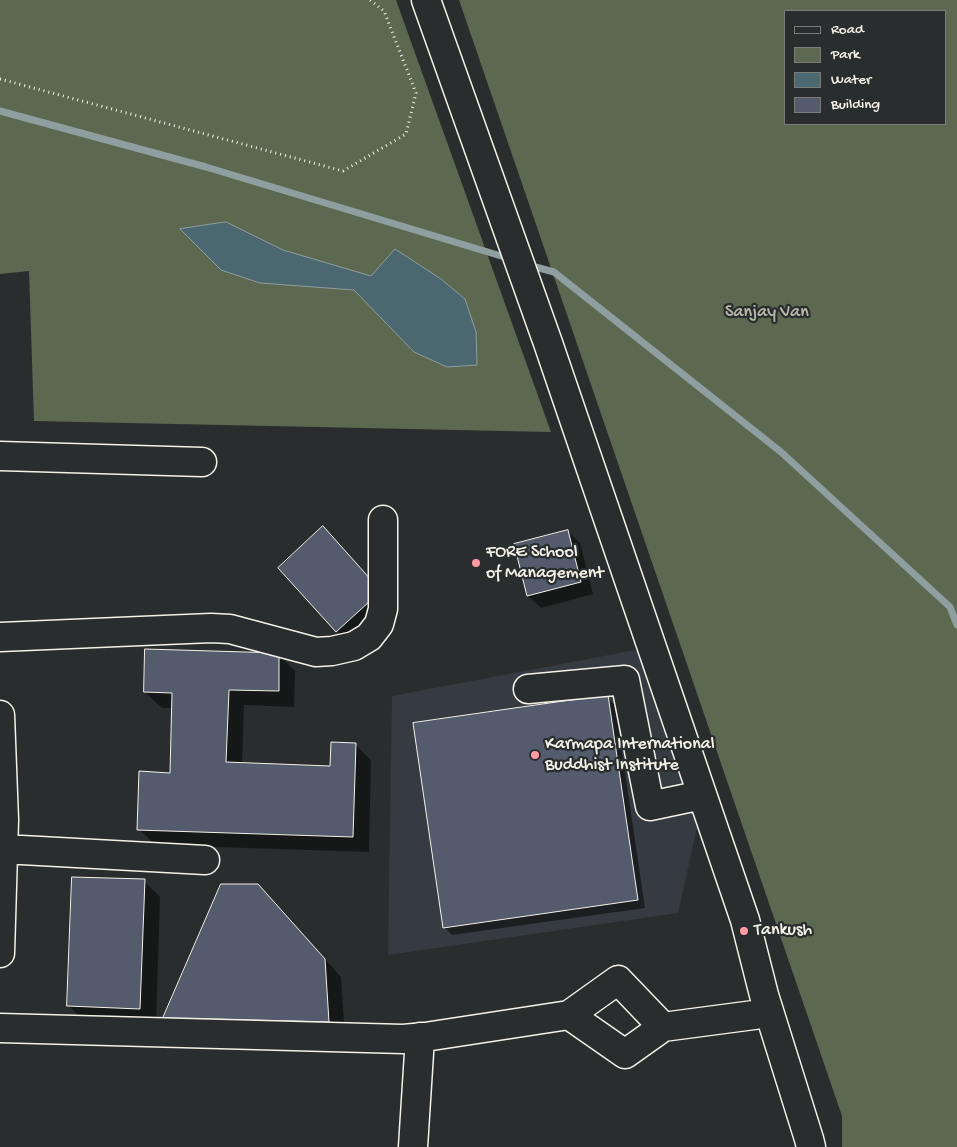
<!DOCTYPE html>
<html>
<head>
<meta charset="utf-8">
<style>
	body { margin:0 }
	#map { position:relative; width:957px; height:1147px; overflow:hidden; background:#2a2d2e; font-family:"Gochi Hand",sans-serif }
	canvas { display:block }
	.legend { position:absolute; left:784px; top:10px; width:162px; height:115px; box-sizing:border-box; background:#2a2d2e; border:1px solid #7b7b78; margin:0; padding:6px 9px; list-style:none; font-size:15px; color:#f4f1e8 }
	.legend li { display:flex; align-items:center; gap:10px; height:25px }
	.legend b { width:25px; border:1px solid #7b7b78 }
</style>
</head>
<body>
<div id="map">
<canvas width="957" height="1147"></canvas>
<ul class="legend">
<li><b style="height:6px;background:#2a2d2e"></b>Road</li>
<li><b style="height:14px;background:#5c6850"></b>Park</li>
<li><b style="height:14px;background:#4b676f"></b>Water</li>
<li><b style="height:14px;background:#535b6c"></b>Building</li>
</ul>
</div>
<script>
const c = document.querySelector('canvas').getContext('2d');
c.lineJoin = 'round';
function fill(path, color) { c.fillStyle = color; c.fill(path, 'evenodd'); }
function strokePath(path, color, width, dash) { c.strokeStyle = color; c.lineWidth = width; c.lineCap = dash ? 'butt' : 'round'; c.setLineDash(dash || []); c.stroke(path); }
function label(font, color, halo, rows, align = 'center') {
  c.font = font + ' "Gochi Hand",sans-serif'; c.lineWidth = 4.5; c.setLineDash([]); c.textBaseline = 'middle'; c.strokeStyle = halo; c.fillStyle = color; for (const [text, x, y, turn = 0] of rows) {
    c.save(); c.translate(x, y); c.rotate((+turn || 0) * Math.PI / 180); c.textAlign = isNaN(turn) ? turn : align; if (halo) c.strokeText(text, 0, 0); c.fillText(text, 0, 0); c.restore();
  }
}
fill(new Path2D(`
	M641 649 700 814 678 913 388 955 392 696Z`), '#363b41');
fill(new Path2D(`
	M0 0H396L551 432 34 421 29 271 0 274Z
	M459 0H957V1147H842V1116ZM946 11V124H786V11Z`), '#5c6850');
const water = new Path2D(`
	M226 222 283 250 371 276 395 249 441 279 465 299 476 332 477 365 447 367 414 352 354 290 260 283 221 270 180 229Z`);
fill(water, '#4b676f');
strokePath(water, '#8f9e9f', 1);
fill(new Path2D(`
	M567 531 580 543 593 594 541 608 528 596Z
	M335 540 393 604 349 643 337 631Z
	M279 655 295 671 294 707 244 705 242 764 331 767 355 744 371 760 369 852 155 845 139 829 171 774 173 708H162L145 692Z
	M607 697 615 705 645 908 452 935 444 927Z
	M144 881 160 897 156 1024 84 1021 68 1005Z
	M258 885 274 902 341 977 345 1037 181 1034 165 1018Z`), '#0007');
strokePath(new Path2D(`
	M0 111 206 167 511 259
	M528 265 554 272 781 452 950 607 957 625`), '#8f9e9f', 7);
const building = new Path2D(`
	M323 526 381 591 336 632 278 568Z
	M568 530 581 582 527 596 514 544Z
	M145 649 279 653V691L229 690 226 762 330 766 331 742 356 743 353 837 137 830 139 771 170 773 172 693 144 692Z
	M608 695 638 900 443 928 413 723Z
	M72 877 145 879 140 1009 67 1006Z
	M221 884H258L325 959 329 1022 163 1018Z`);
fill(building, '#535b6c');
strokePath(building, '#f4f1e8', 1);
const minor = new Path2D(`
	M426 0 548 343 745 920 764 995 809 1139 811 1147
	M0 456 202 462
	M0 637 211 628 230 629 316 652 332 651 354 646 369 637 379 624 383 609V520
	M528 689 625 680 650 806 702 795
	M0 715 4 820 0 953
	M3 849 205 860
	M663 1027 618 980 569 1015 625 1054 663 1027 769 1013
	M0 1028 403 1039 425 1037 569 1015
	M413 1147 420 1037`);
strokePath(minor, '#f4f1e8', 31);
strokePath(new Path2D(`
	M0 79 343 171 406 134 416 93 384 11 370 0`), '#f4f1e8', 3, [1, 4]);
strokePath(minor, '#2a2d2e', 28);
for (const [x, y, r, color] of [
	[476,563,5,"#ff9aa2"],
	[535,755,5,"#ff9aa2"],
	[744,931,5,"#ff9aa2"]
]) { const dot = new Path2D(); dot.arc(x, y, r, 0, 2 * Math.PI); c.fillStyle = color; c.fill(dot); strokePath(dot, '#2a2d2e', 2); }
label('18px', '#b7baab', '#2a2d2e', [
	["Sanjay Van",767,313]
]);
label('18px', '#f4f1e8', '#2a2d2e', [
	["FORE School",486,553],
	["of Management",486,574],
	["Karmapa International",545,745],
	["Buddhist Institute",545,766],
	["Tankush",754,931]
], 'left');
</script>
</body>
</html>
